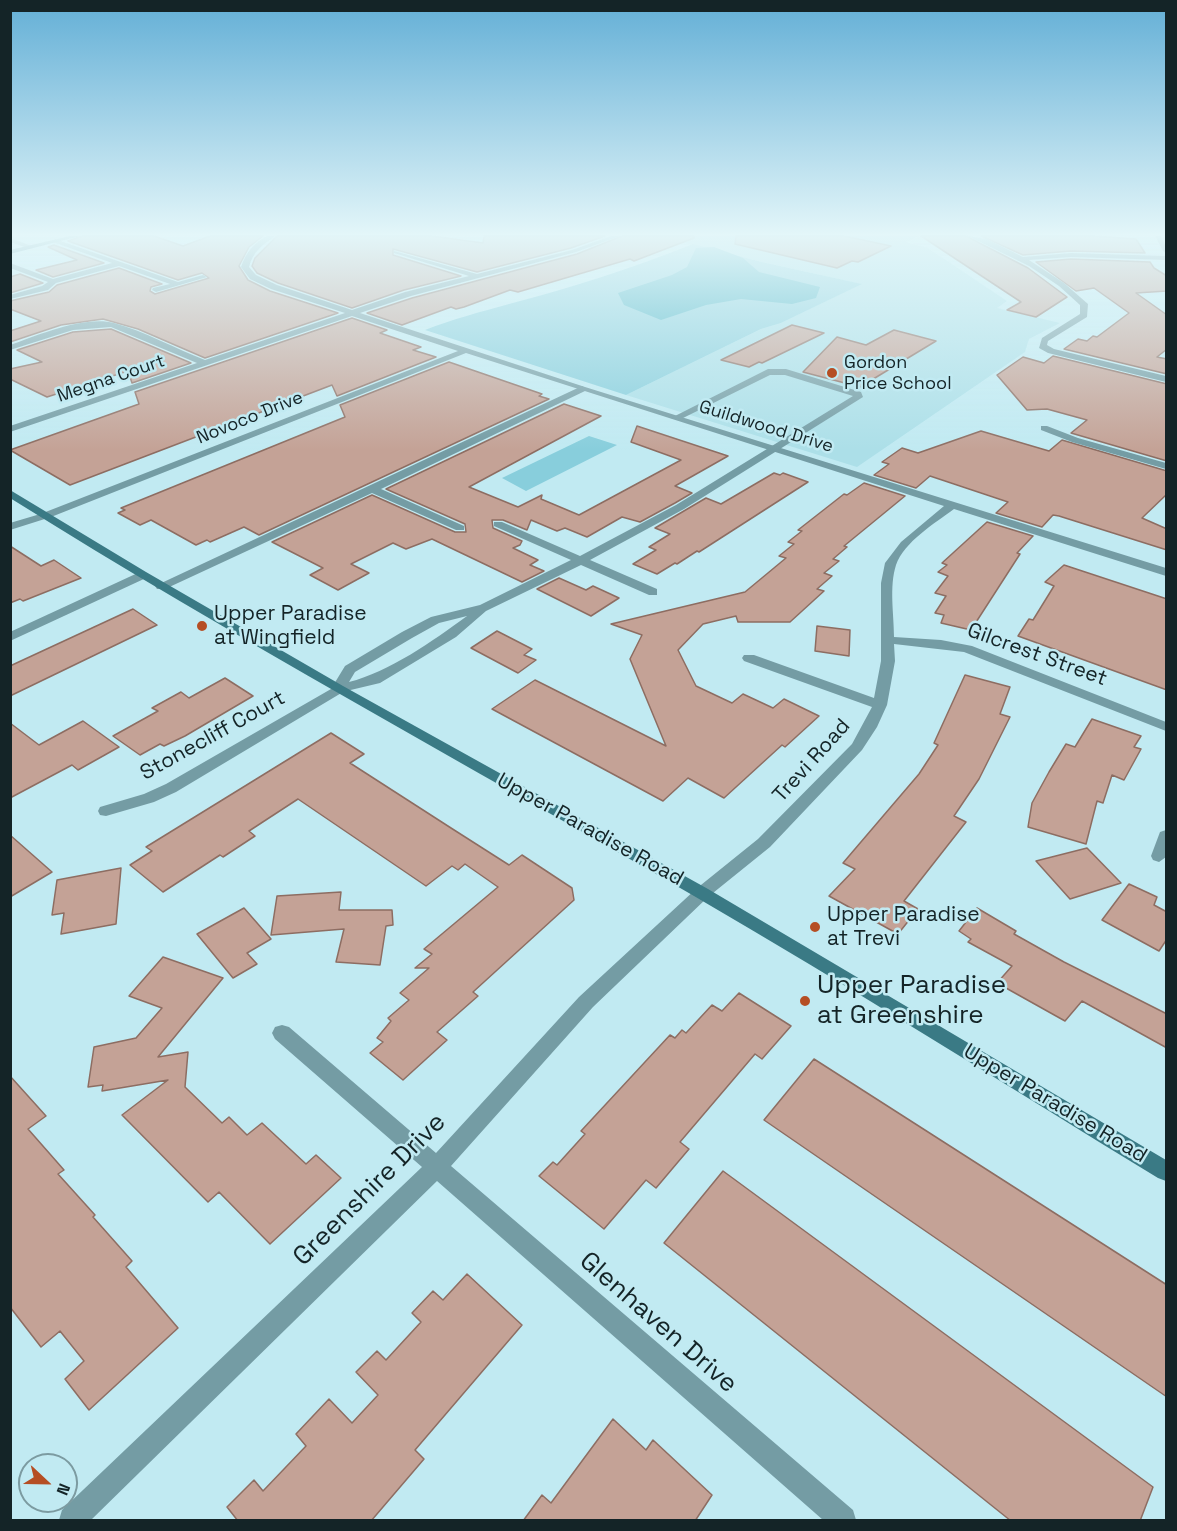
<!DOCTYPE html>
<html>
<head>
<meta charset="utf-8">
<style>
	body { margin:0 }
	#map { position:relative; width:1177px; height:1531px; overflow:hidden; background:#c1eaf2; font-family:"Space Grotesk",sans-serif }
	canvas { display:block }
	.frame { position:absolute; inset:0; border:12px solid #142427; pointer-events:none }
	.north { position:absolute; left:18px; top:1453px; width:60px; height:60px; box-sizing:border-box; background:#c1eaf2; border:2px solid #7c9ba1; border-radius:50%; rotate:112deg; font-size:16px; font-weight:700; line-height:24px; text-align:center; color:#142427 }
	.north::after { content:''; display:block; margin:auto; width:21px; height:27px; background:#b54e24; clip-path:polygon(50% 0,100% 100%,50% 72%,0 100%) }
</style>
</head>
<body>
<div id="map">
<canvas width="1177" height="1531"></canvas>
<div class="frame"></div>
<div class="north">N</div>
</div>
<script>
const c = document.querySelector('canvas').getContext('2d');
c.lineJoin = 'round';
function fill(path, color) { c.fillStyle = color; c.fill(path, 'evenodd'); }
function strokePath(path, color, width, dash) { c.strokeStyle = color; c.lineWidth = width; c.lineCap = dash ? 'butt' : 'round'; c.setLineDash(dash || []); c.stroke(path); }
function label(font, color, halo, rows, align = 'center') {
  c.font = font + ' "Space Grotesk",sans-serif'; c.lineWidth = 5; c.setLineDash([]); c.textBaseline = 'middle'; c.strokeStyle = halo; c.fillStyle = color; for (const [text, x, y, turn = 0] of rows) {
    c.save(); c.translate(x, y); c.rotate((+turn || 0) * Math.PI / 180); c.textAlign = isNaN(turn) ? turn : align; if (halo) c.strokeText(text, 0, 0); c.fillText(text, 0, 0); c.restore();
  }
}
fill(new Path2D(`
	M657 236H919L906 242 928 248 1007 301 997 308 1060 323 1029 339 1025 352 857 467 626 395 761 329 781 323 861 284 762 262Z`), '#acdfe8');
fill(new Path2D(`
	M693 244 762 262 862 284 781 323 761 329 626 395 425 330C453 319 480 312 509 304 571 288 633 268 693 244Z
	M589 436 617 445 526 491 502 478Z`), '#88cedc');
fill(new Path2D(`
	M714 247 743 258 759 272 820 287 816 298 792 304 741 299 706 305 661 320 624 305 618 293 672 275 687 267 696 248Z`), '#46b1c3');
const building = new Path2D(`
	M82 236H154L183 246 210 236H263L249 247 239 266 248 280 270 291 338 313 205 358 138 329 103 319 61 325 10 342V331L41 321 10 309V301L49 292 57 285 119 268 162 284 151 287 150 291 155 294 209 278 202 273 178 280 68 241Z
	M277 236H432L483 243 484 236H605L571 248 477 272 393 249V255L461 276 404 290 352 308 278 283 257 273 252 266 255 258Z
	M622 236H694V238L634 261 630 259 518 292 510 290 464 307 456 309 451 307 402 325 367 313 412 298 577 254Z
	M736 236H844L891 246 858 262 852 261 837 268 735 244Z
	M921 236H966L1028 268 1067 297 1036 317 1007 310 1021 302Z
	M981 236H1094L1136 239 1145 253 1071 251 1023 255Z
	M54 245 104 263 53 277 36 270 77 260 48 247Z
	M1071 259 1150 262 1154 268 1167 276V291L1136 293 1167 315V349L1157 357 1167 359V374L1064 349 1078 339 1087 341 1093 336 1097 337 1129 313 1094 288 1076 291 1036 262Z
	M20 274 43 283 10 293V277Z
	M352 318 387 330 380 333 421 347 413 350 436 357 337 396 332 385 70 485 10 450 139 404 135 392Z
	M792 325 824 333 762 363 759 362 749 367 721 360Z
	M111 329 191 363 132 383 128 371 47 397 10 379V369L42 362 17 350 73 332Z
	M894 330 936 341 860 387 803 372 837 337 866 345Z
	M1053 356 1167 384V461L1071 433 1087 420 1047 409 1027 410 997 375 1023 357 1044 363Z
	M449 362 542 394 539 396 549 399 259 535 244 527 210 542 207 540 196 545 151 520 140 525 118 513 125 510 121 508 345 417 340 405Z
	M564 404 601 416 469 487 518 507 542 495 541 499 579 515 681 460 631 442 637 426 728 456 675 486 692 493 675 503 640 522 622 517 587 537 565 528 557 531 531 520 527 530 503 520H492L493 528 522 541 520 545 513 548 538 560 530 565 544 571 522 582 432 539 406 549 393 543 351 564 369 573 338 590 310 575 323 568 272 542 372 495 455 532H466L465 524 386 489Z
	M981 431 1049 451 1062 440 1167 471V494L1142 518 1167 529V550L1059 516 1053 515 1042 527 996 513 1008 502 930 476 916 488 874 475 889 464 882 462 902 448 918 453Z
	M774 473 780 475 783 473 808 482 699 552 697 551 677 564 675 563 657 574 633 564 656 550 649 547 670 534 655 528 706 498 721 504Z
	M864 483 905 496 844 546 847 547 833 559 839 561 824 573 832 576 817 589 824 591 790 622H738L736 616 703 624 678 650 696 686 732 703 743 694 773 708 784 699 819 716 785 747 782 745 724 798 688 778 663 801 492 709 535 680 666 746 630 659 642 635 611 624 745 592 786 558 779 556 794 544 788 542 802 531 798 530 844 494 847 495Z
	M987 522 1033 536 1017 553 1020 554 971 630 941 623 944 615 935 613 946 596 935 593 948 576 938 572 947 565 942 563Z
	M10 546 41 566 54 560 81 578 23 601 20 599 10 603Z
	M1064 565 1167 599V690L1018 636 1029 619 1033 620 1054 586 1045 582Z
	M559 578 586 590 593 586 619 598 591 616 537 589Z
	M133 609 157 625 10 696V666Z
	M817 626 850 630 849 656 815 651Z
	M497 631 532 649 524 655 536 660 518 673 471 648Z
	M965 675 1010 687 1000 714 1010 717 979 779 954 816 966 822 904 901 918 909 898 934 829 896 855 869 843 863 919 774 938 745 934 743Z
	M225 678 253 696 185 736 164 746 160 744 140 755 113 736 158 711 152 708 181 692 189 698Z
	M1092 719 1141 736 1134 747 1141 749 1124 780 1112 775 1103 803 1097 801 1086 844 1028 827 1032 803 1049 772 1066 744 1075 747Z
	M83 721 119 747 78 770 72 765 10 798V723L39 745Z
	M331 733 364 754 350 763 451 828 509 865 522 855 572 888 574 900 473 992 478 996 437 1032 447 1040 403 1080 370 1053 383 1042 377 1038 391 1021 388 1018 409 1000 400 993 429 968H415L432 954 424 949 498 887 465 864 458 870 452 866 426 886 298 799 249 831 255 836 223 857 220 855 163 892 130 865 152 851 146 847Z
	M10 835 52 872 10 897Z
	M1087 848 1121 883 1070 899 1036 861Z
	M121 868 116 924 61 934 64 913 52 915 57 880Z
	M1129 884 1157 897 1154 905 1167 912V939L1159 951 1102 920Z
	M341 892 339 910H392L393 925 386 926 380 965 336 962 344 929 271 935 277 896Z
	M244 908 271 939 247 953 257 964 233 978 197 934Z
	M977 908 1016 931 1014 934 1064 962 1167 1014V1048L1082 1001 1065 1021 997 983 1012 966 968 942 971 939 959 931Z
	M163 957 223 978 158 1057 188 1052 185 1087 222 1123 229 1117 247 1135 262 1123 306 1164 316 1155 341 1178 270 1244 219 1192 208 1202 122 1115 168 1080 102 1091 103 1085 88 1087 94 1047 136 1038 162 1008 129 996Z
	M739 993 791 1026 762 1059 755 1054 680 1142 689 1149 656 1188 646 1180 604 1229 539 1176 553 1162 557 1165 585 1134 581 1131 670 1035 675 1038 682 1030 686 1033 712 1005 722 1011Z
	M814 1059 1167 1285V1397L764 1120Z
	M10 1076 46 1116 28 1129 64 1170 58 1174 95 1215 93 1217 132 1261 126 1267 178 1328 89 1410 65 1379 84 1361 60 1331 41 1347 10 1307Z
	M723 1171 1153 1487 1140 1521H1011L664 1243Z
	M467 1274 522 1325 415 1450 424 1459 371 1521H238L227 1507 254 1480 263 1491 306 1446 296 1434 329 1399 352 1423 378 1395 356 1372 377 1351 386 1360 421 1322 412 1313 433 1291 443 1300Z
	M613 1419 646 1450 653 1440 712 1495 695 1521H523L542 1495 551 1503Z`);
fill(building, '#c4a296');
strokePath(building, '#8d6d62', 1.5);
fill(new Path2D(`
	M10 238 32 246 33 247 30 249 10 242Z
	M55 239 178 282 203 275 207 277 156 292 152 290 153 288 170 284 119 266 56 283 48 290 10 299V295L42 286 48 282 10 268V263L53 279 112 263 53 242Z
	M768 369H786L861 392 863 397 684 509 590 560 657 589V595H649L581 565 486 611 456 637 380 683 338 693 333 692 331 689 345 666 402 632 431 617 480 605 571 560 494 526V522H502L580 556 676 505 853 396 785 375H770L679 420 671 418ZM467 616C433 641 389 672 349 682L355 672 412 638 439 623Z
	M582 386 587 389 585 391 381 489 464 526V530H456L372 493 165 589H157L155 586Z
	M47 512 53 515 51 517 10 530V523Z`), '#749ca4');
fill(new Path2D(`
	M267 236H275C263 245 253 251 249 267L256 275 277 285 352 310 405 292 469 276 394 253V251L477 274 572 250 611 236H620L576 252 411 296 360 313 585 387 1166 568V576L954 509C935 523 904 542 896 565 889 587 894 614 894 637L941 640 972 646 1166 722V731L964 652 894 644 895 661 887 705 877 727 862 750 770 847 708 897 593 1007 451 1166 853 1510 856 1520H823L437 1181 91 1520H59L62 1510 422 1167 275 1039 272 1033 275 1027 282 1025 289 1027 436 1153 579 997 696 889 758 839 852 744 872 707 744 661 742 658 744 655H754L874 698 881 661V583L885 563 901 542 944 506 466 353 51 517H43V513L458 351 352 316 10 432V426L197 363 111 327 73 330 10 350V345C38 335 85 315 114 323 144 331 176 349 205 360L345 313 271 289 250 279 241 267C246 252 254 243 267 236Z
	M968 236 987 239 1023 257 1071 253 1166 256V260L1071 257 1029 260 1064 283 1088 304 1087 317 1048 341 1047 345 1054 349 1166 376V382L1048 353 1039 348 1042 338 1080 314V305L1059 286 1029 266Z
	M1155 236H1161L1166 246V253L1163 251Z
	M1041 426H1047L1078 438 1166 463V469L1072 442 1041 430Z
	M142 571 148 575 146 578 10 641V632Z
	M338 685 345 689 343 692 176 792 154 802 106 816 100 815 98 811 100 807 144 794 166 784Z
	M1166 830V857L1159 862 1153 860 1151 856 1160 832Z`), '#749ca4');
fill(new Path2D(`
	M70 236H80L10 254V250Z
	M10 490 146 572 343 686 708 889 1166 1160V1181L1158 1178C1004 1084 851 987 694 896 466 764 234 638 10 498Z`), '#3a7a85');
const sky = c.createLinearGradient(0, 0, 0, 450);
sky.addColorStop(0, '#63afd6');
sky.addColorStop(0.52, '#e3f6f9');
sky.addColorStop(1, '#e3f6f900');
c.fillStyle = sky;
c.fillRect(0, 0, 1177, 450);
for (const [x, y, r, color] of [
	[832,373,6,"#b54e24"],
	[202,626,6,"#b54e24"],
	[815,927,6,"#b54e24"],
	[805,1001,6,"#b54e24"]
]) { const dot = new Path2D(); dot.arc(x, y, r, 0, 2 * Math.PI); c.fillStyle = color; c.fill(dot); strokePath(dot, '#c1eaf2', 2); }
label('18px', '#142427', '#c1eaf2', [
	["Gordon",844,363],
	["Price School",844,384]
], 'left');
label('18px', '#142427', '#c1eaf2', [
	["Megna Court",111,379,-19],
	["Novoco Drive",250,418,-22],
	["Guildwood Drive",766,427,17]
]);
label('21px', '#142427', '#c1eaf2', [
	["Upper Paradise",214,614],
	["at Wingfield",214,638],
	["Upper Paradise",827,915],
	["at Trevi",827,939]
], 'left');
label('21px', '#142427', '#c1eaf2', [
	["Gilcrest Street",1037,655,20],
	["Stonecliff Court",213,736,-29],
	["Trevi Road",812,761,-48],
	["Upper Paradise Road",590,830,29],
	["Upper Paradise Road",1055,1104,31]
]);
label('26px', '#142427', '#c1eaf2', [
	["Upper Paradise",817,986],
	["at Greenshire",817,1016]
], 'left');
label('26px', '#142427', '#c1eaf2', [
	["Greenshire Drive",370,1190,-45],
	["Glenhaven Drive",658,1323,41]
]);
</script>
</body>
</html>
